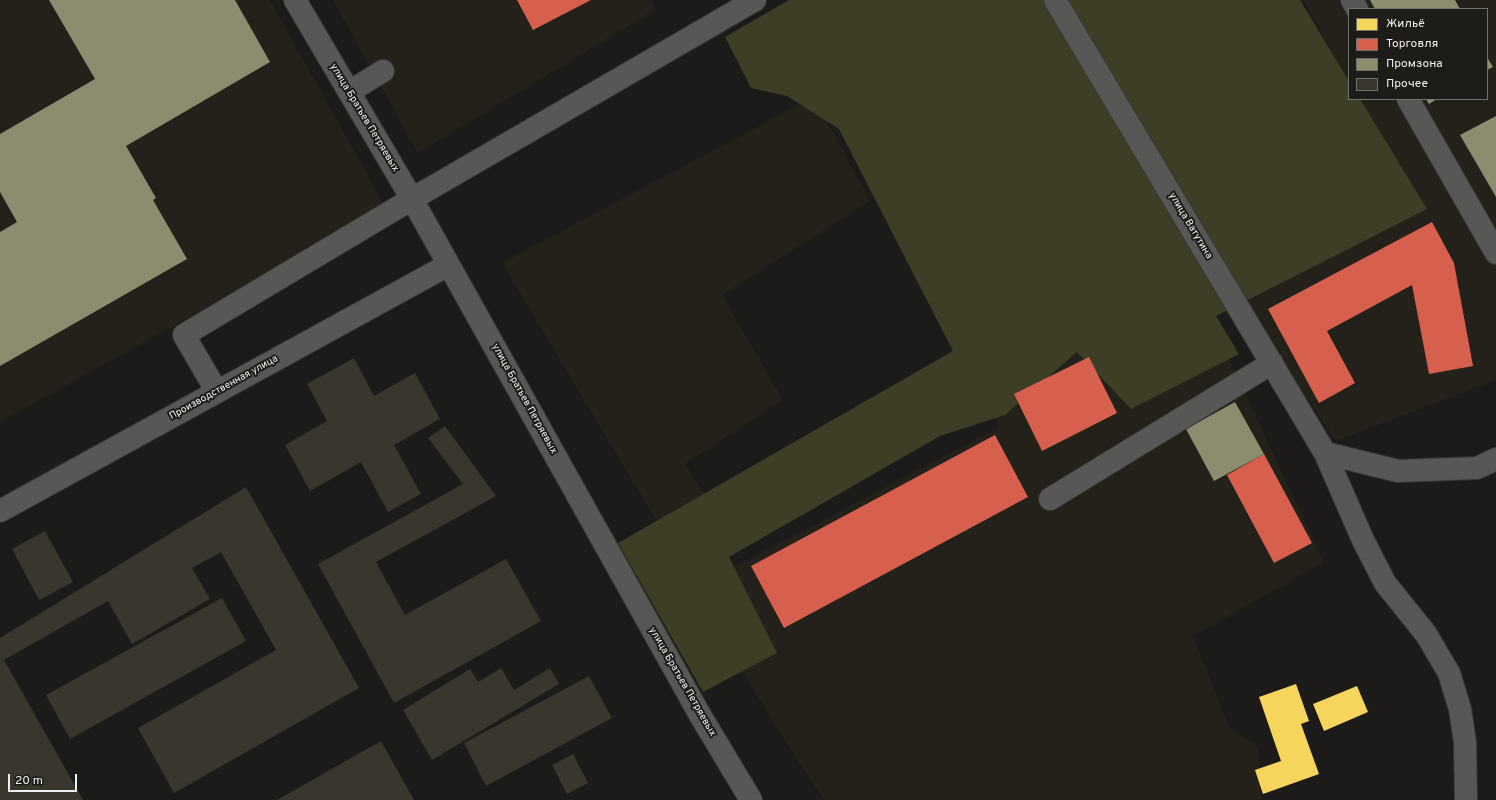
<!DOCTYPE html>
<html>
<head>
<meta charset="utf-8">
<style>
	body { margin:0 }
	#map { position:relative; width:1496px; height:800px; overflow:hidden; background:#1c1b1a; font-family:Overpass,sans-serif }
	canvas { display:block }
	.legend { position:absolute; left:1348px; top:8px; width:140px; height:92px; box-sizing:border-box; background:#1d1c19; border:1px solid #71716e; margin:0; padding:5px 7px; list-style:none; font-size:12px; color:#f0f0ee }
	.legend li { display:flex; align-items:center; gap:8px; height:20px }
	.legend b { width:20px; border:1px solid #71716e }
	.scale { position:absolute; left:8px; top:774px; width:69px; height:18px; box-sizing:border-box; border:2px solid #f0f0ee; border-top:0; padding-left:5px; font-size:12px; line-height:14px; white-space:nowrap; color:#f0f0ee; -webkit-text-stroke:3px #1d1c19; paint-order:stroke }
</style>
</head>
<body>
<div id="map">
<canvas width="1496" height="800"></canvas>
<ul class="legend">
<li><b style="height:11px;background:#f6d55c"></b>Жильё</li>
<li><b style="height:11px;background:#d6604d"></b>Торговля</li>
<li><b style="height:11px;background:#8c8c6e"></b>Промзона</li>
<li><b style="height:11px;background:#38362d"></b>Прочее</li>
</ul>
<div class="scale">20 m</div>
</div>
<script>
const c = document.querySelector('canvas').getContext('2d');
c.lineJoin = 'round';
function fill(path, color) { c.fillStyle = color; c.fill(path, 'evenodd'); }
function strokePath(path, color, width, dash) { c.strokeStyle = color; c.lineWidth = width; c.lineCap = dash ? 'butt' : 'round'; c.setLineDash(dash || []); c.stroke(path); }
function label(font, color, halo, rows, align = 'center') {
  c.font = font + ' Overpass,sans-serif'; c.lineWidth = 4; c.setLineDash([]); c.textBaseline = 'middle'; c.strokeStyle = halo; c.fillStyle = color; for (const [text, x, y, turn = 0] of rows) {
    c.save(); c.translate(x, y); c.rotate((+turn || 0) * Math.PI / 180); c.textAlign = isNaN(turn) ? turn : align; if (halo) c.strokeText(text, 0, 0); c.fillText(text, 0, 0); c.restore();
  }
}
fill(new Path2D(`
	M0 0H270L386 208 0 422Z
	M333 0H651L655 10 418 153Z
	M1303 0H1496V380L1336 441 1238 295 1359 99H1487V9H1349V82Z
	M814 97 870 201 722 295 783 400 685 464 717 513 670 543 502 263Z
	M1221 343 1324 562 1193 636 1229 727 1258 747 1262 800H824L776 727 693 589 998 428 994 399 1085 346Z`), '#24211a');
fill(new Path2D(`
	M789 0H1300L1349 81V99H1360L1427 209 1216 316 1239 354 1131 409 1077 352 1005 415 940 436 729 557 777 653 703 692 618 543 953 351 839 129 787 96 751 88 725 37Z`), '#3d3e25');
fill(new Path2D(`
	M1296 684 1309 721 1301 724 1319 774 1263 794 1255 770 1281 761 1259 697Z
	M1357 686 1368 712 1324 731 1313 704Z`), '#f6d55c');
fill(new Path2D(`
	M517 0H591L533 30Z
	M1432 222 1454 263 1473 366 1429 374 1412 285 1327 331 1355 383 1319 403 1268 309Z
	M1089 357 1117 413 1042 451 1014 394Z
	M995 435 1028 497 784 628 751 566Z
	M1264 454 1312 543 1274 563 1227 475Z`), '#d6604d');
fill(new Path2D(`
	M49 0H235L270 62 126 146 156 198 153 200 187 259 0 366V232L17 222 0 192V134L95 79Z
	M1370 0H1455L1460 9H1375Z
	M1487 57 1493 67 1487 70Z
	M1426 99H1437L1429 104Z
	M1496 116V197L1460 135Z
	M1235 402 1264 454 1214 481 1186 429Z`), '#8c8c6e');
fill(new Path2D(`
	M354 358 374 396 415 373 440 419 394 445 421 494 388 512 361 462 310 491 285 445 327 421 307 384Z
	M445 426 496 496 376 562 405 615 506 559 541 621 394 703 318 564 463 484 428 438Z
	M246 487 359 688 174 793 138 728 276 650 221 552 192 568 210 599 132 644 108 601 4 660 83 800H0V638Z
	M45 531 73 582 39 600 12 549Z
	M222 598 246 641 70 739 46 695Z
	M501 668 514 690 550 668 559 684 432 760 403 710 470 669 478 682Z
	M589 676 612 718 486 786 464 743Z
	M381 741 414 800H277Z
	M573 754 588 783 567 794 552 765Z`), '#38362d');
const minor = new Path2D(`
	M295 0 412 199 700 715 751 800
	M1055 0 1325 453 1363 540 1385 583 1426 634 1449 673 1460 709 1465 742 1466 800
	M1352 0 1357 9
	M349 92 383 71
	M1408 99 1496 253
	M217 392 184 335 412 199 755 0
	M1325 453 1398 471 1477 468 1496 459
	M1050 499 1272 363
	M0 511 448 265`);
strokePath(minor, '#383837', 24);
strokePath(minor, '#585756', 22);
label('10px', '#f0f0ee', '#1d1c19', [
	["улица Братьев Петряевых",364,118,59],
	["улица Ватутина",1190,226,59],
	["Производственная улица",224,388,-29],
	["улица Братьев Петряевых",524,399,61],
	["улица Братьев Петряевых",682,682,60]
]);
</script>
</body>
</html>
